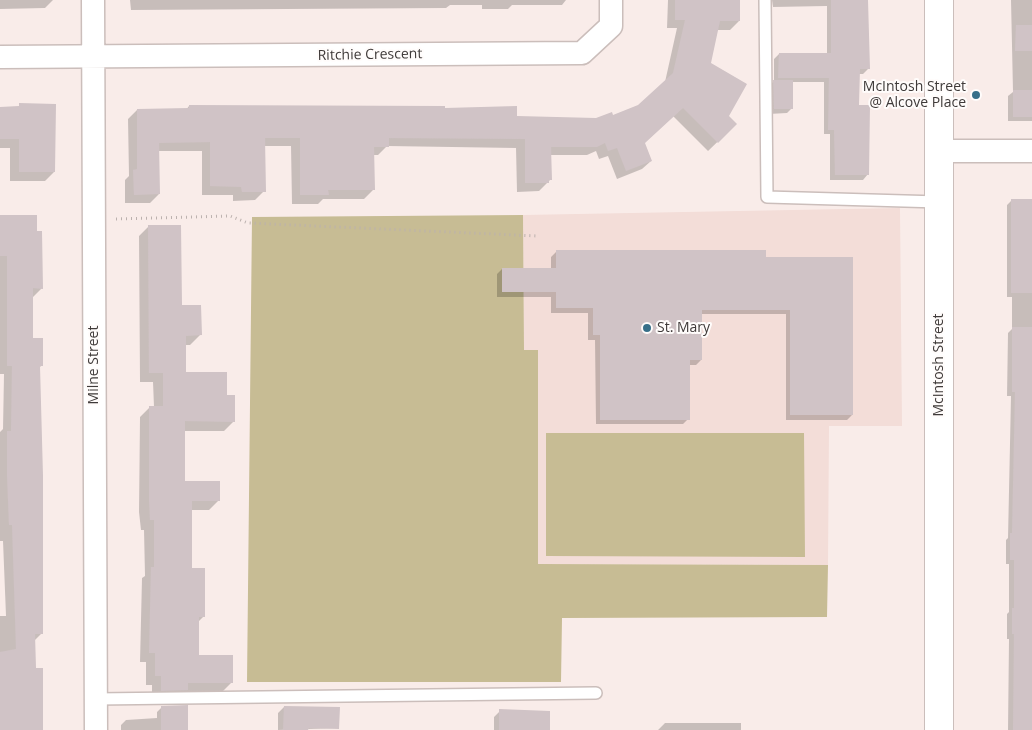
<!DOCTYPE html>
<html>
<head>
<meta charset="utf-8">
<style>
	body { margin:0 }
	canvas { display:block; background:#f9ece9 }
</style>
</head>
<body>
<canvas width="1032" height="730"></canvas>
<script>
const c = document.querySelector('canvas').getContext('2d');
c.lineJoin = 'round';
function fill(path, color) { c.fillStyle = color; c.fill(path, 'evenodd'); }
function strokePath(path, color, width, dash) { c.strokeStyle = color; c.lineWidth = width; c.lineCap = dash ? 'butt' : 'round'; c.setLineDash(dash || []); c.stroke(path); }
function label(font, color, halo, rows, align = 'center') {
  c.font = font + ' "Open Sans",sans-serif'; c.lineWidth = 4; c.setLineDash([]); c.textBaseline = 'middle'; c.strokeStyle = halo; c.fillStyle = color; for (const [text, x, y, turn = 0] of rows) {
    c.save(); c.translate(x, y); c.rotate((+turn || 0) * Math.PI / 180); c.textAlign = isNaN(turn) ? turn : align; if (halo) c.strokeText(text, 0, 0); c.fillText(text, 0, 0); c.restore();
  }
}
fill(new Path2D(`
	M900 208 902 426H829L828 565 525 564 523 215Z`), '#f3ddd8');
fill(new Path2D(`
	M523 215 524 350H538V564L828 565 827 617 562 618 561 682H247L252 217Z
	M546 433H804L805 557 546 556Z`), '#c7bc94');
fill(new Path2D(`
	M0 0H53L45 8 0 9Z
	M130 0H566L562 5H512L508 9H482V5H450L446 8 131 10Z
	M668 0H739V21L730 30H717L709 64 728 116 736 124 708 151 673 116 644 143 651 161 642 169 617 179 608 156 599 159 596 151 587 155H550V180L539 191 517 192 516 148 387 146 378 155H373V190L364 199H323L318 204H292L291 146H264V191L255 200 233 201V195H202V151H158L159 194 150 203H125V180L129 176 128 119 137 110H186L189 106 444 109 516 117 596 119 613 117 638 106 665 82 677 28H667Z
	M772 0H867L868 69 863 74H858V106L868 174 863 180H830V134H824V82H792V108L787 113 769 114V86L774 81V59L779 54 827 55V6L773 7Z
	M1011 0H1032V121H1008V96L1013 92Z
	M20 105 54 172 45 181H10V148H0V108H17Z
	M1012 200H1032V730H1008L1009 639H1007V614L1009 612V564H1006V540L1008 538 1011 396H1007L1008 333 1012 329V297H1007V205Z
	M0 216 42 288 33 297 32 339 42 365 39 368 42 633 34 641V669L41 730H0V616H6L3 541H0V432L3 429 4 374H0Z
	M149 226 180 306 200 335 190 345H184V373L225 396 234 421 224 431H184V482L219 500 209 510H191V569L204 616 197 623V656L232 682 222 692H184L176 700H152V685H146V662H140L142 578 145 576 144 530H141L139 512 140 417 150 407H154L153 382H140L139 236Z
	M556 252 765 258 852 415 847 420H786V314H701V360L696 365H688V419L683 424H596L595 340H588V313H551V297H497V274L502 269H551V257Z
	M162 707 186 730H121V725L126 720 157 718V712Z
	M284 707 338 728 278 730V713Z
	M500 711 549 730H494V717Z
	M665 723H741V730H835H658Z`), '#0003');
fill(new Path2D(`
	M675 0H740V21H720L711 63 747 84 729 116 737 124 718 143 683 108 645 143 652 161 626 171 617 148 608 151 605 143 597 147H551L552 180H549V183H525V139L389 138V147H374L375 190H328L329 195H300V138H265L266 192H242L241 187 210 186V142L159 143 160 194 134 195 133 170 137 169V109L189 108V105L445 106V108L517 106V116L596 118 612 112 613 115 638 105 673 73 685 20H675Z
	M831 0H868L870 69H860L859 105H870L869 175H835L834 130H828L829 78H778L779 53H831Z
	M1016 25H1032V51H1015Z
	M773 80H793V109H774Z
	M1013 90H1032V117H1013Z
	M19 103 56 104 55 172H19V139H0V107L19 106Z
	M1011 199H1032V293H1011Z
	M0 215H37V231H42L43 289 33 288V338H43V366H40L43 476V634H35L36 668H43V730H0V652L16 649 12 525H9L7 476V431H11L12 366H7V256H0Z
	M148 225H181L182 305H201L202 335 186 336V372H227V395H235V422L185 421V481H220V501H192V568H205V617H199V655H233V683H188V690L161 691V676H155V653H149L151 567H154V520H150L149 501V406H163V373H149Z
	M556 250H766V257H853V415H790V310H702V360H690V420H600V335H593V308H556V292H502V268H556Z
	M1012 327H1032V730H1013L1014 634H1012V608H1014V560H1010V533H1012L1015 392H1012Z
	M188 705V730H161V706Z
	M284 706 340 707 339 729 309 728 308 730H283Z
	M499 709 550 711V730H499Z`), '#d0c3c6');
const service = new Path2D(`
	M765 0 767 197 939 202
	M96 699 596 693`);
const minor = new Path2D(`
	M93 0 96 730
	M0 57 582 53 611 26V0
	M939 151H1032`);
const tertiary = new Path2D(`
	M939 0V730`);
strokePath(service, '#cbbebb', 14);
strokePath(minor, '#cbbebb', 25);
strokePath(tertiary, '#cbbebb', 30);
strokePath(new Path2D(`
	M116 219 230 216 248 223 538 236`), '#bbb1ae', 3, [1, 4]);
strokePath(service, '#fff', 11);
strokePath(minor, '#fff', 22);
strokePath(tertiary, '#fff', 28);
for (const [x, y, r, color] of [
	[976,95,5,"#376f89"],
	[647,328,5,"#376f89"]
]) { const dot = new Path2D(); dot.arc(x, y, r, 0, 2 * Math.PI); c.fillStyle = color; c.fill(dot); strokePath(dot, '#fffcfb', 2); }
label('14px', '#3f3a39', '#fffcfb', [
	["Ritchie Crescent",370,55,-1],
	["Milne Street",94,365,-90],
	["McIntosh Street",939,365,-90]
]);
label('14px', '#3f3a39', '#fffcfb', [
	["McIntosh Street",966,87],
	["@ Alcove Place",966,103],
	["St. Mary",657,328,"left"]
], 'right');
</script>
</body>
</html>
